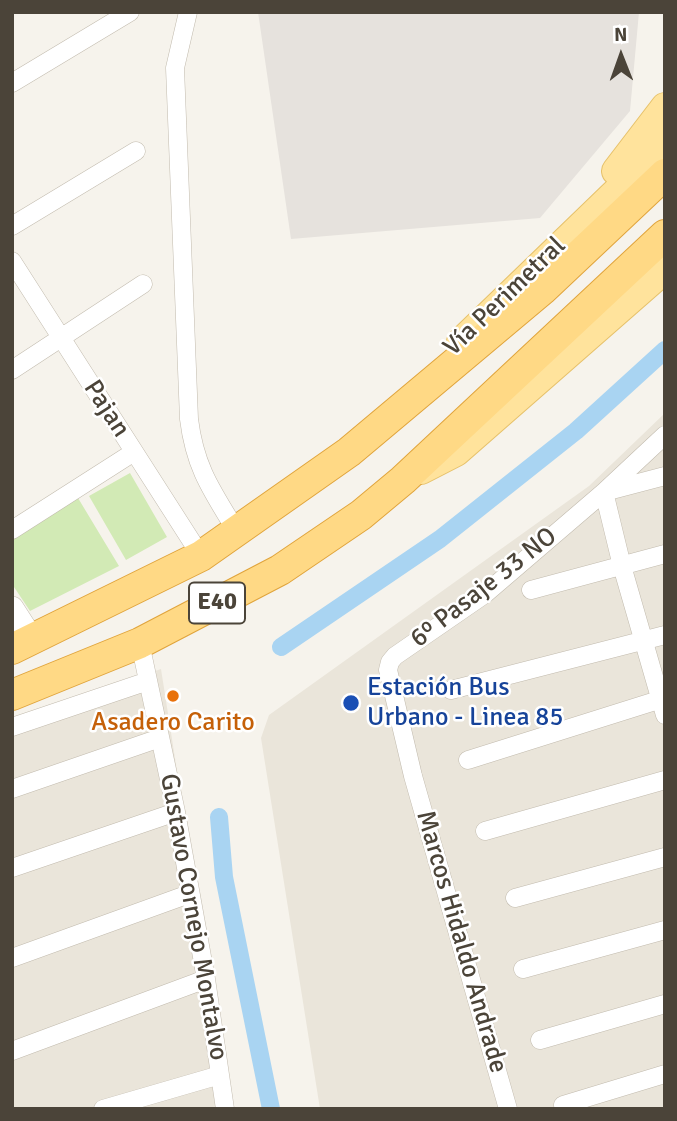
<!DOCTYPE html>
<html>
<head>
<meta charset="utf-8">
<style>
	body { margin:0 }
	#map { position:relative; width:677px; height:1121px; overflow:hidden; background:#f6f3ec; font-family:Signika,sans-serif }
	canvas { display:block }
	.frame { position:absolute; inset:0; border:14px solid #4b4439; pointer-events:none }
	.north { position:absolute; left:586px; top:21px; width:70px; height:70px; -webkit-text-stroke:5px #fff; paint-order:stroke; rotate:359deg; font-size:19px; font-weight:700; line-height:28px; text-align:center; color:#4b4439 }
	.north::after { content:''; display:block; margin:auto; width:24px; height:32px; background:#4b4439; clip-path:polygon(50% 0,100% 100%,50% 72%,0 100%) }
</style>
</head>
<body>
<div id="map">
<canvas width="677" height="1121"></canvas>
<div class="frame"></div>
<div class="north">N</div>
</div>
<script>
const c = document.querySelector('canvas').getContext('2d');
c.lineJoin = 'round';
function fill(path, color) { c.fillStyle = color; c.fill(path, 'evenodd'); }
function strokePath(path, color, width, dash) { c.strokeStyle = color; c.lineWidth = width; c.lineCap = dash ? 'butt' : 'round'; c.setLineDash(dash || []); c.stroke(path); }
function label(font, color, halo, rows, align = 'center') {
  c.font = font + ' Signika,sans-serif'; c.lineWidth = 5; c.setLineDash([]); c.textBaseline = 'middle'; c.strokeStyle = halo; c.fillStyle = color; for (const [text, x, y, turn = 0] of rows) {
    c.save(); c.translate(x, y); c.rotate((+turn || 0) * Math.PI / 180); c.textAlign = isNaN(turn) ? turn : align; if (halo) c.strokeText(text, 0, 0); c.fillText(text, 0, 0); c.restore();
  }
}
fill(new Path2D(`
	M665 413V1109H320L261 738 269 715 589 486Z
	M161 669 230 1109H12V720Z`), '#eae5da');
fill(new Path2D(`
	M258 12H639L630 111 540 218 291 239Z`), '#e6e2dd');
fill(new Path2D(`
	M130 473 167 537 126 560 89 496Z
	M78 498 119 566 30 611 12 584V540Z`), '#d2eab5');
strokePath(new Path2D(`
	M281 647 440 539 576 431 665 350
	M219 817 224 877 271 1109`), '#a9d4f2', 18);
const minor = new Path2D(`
	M188 12 175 68 189 419C195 468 212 491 237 532
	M12 83 130 12
	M12 226 136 151
	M12 261 201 556
	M12 370 143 284
	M665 476 604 492 622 566 665 715
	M12 530 134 452
	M531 590 665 554
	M140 643 176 812 206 979 225 1109
	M451 690 665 635
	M12 727 148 681
	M468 760 665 698
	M12 789 160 738
	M485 831 665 780
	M12 868 176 812
	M515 898 665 857
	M12 958 189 894
	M523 969 665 930
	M540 1040 665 1004
	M12 1051 206 979
	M563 1105 665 1074
	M103 1109 220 1075
	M508 1109 413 776 388 670 390 662 395 656 485 594 604 492 665 435`);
const tertiary = new Path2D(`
	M12 608 32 639`);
const primary = new Path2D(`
	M616 171 665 107
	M461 342 665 145
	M421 470 456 452 665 269`);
const trunk = new Path2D(`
	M12 649 201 556 349 452 542 290 665 174
	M12 695 140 643 280 570 361 515 403 480 665 235`);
strokePath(minor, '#c2bbae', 19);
strokePath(tertiary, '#c2bbae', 24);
strokePath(primary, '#e6c16a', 30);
strokePath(trunk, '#e0a43c', 32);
strokePath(minor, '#fff', 18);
strokePath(tertiary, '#fff', 23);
strokePath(primary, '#ffe39c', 28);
strokePath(trunk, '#ffd985', 30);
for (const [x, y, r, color] of [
	[173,696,7,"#e8710a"],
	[351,703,9,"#1a4fb4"]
]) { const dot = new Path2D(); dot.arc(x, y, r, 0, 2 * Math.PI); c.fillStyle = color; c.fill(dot); strokePath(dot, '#fff', 2.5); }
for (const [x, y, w] of [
	[217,603,56]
]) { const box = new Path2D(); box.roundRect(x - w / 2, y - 20.5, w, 41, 5); c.fillStyle = '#fff'; c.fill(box); strokePath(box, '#4b4439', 2); }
label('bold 24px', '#4b4439', null, [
	["E40",217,603]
]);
label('26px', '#4b4439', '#fff', [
	["Vía Perimetral",505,297,-44],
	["Pajan",106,409,57],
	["6º Pasaje 33 NO",484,588,-38],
	["Gustavo Cornejo Montalvo",193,917,80],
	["Marcos Hidaldo Andrade",461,942,74]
]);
label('26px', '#164399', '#fff', [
	["Estación Bus",367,688],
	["Urbano - Linea 85",367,718]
], 'left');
label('26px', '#c56008', '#fff', [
	["Asadero Carito",173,723]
]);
</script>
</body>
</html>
